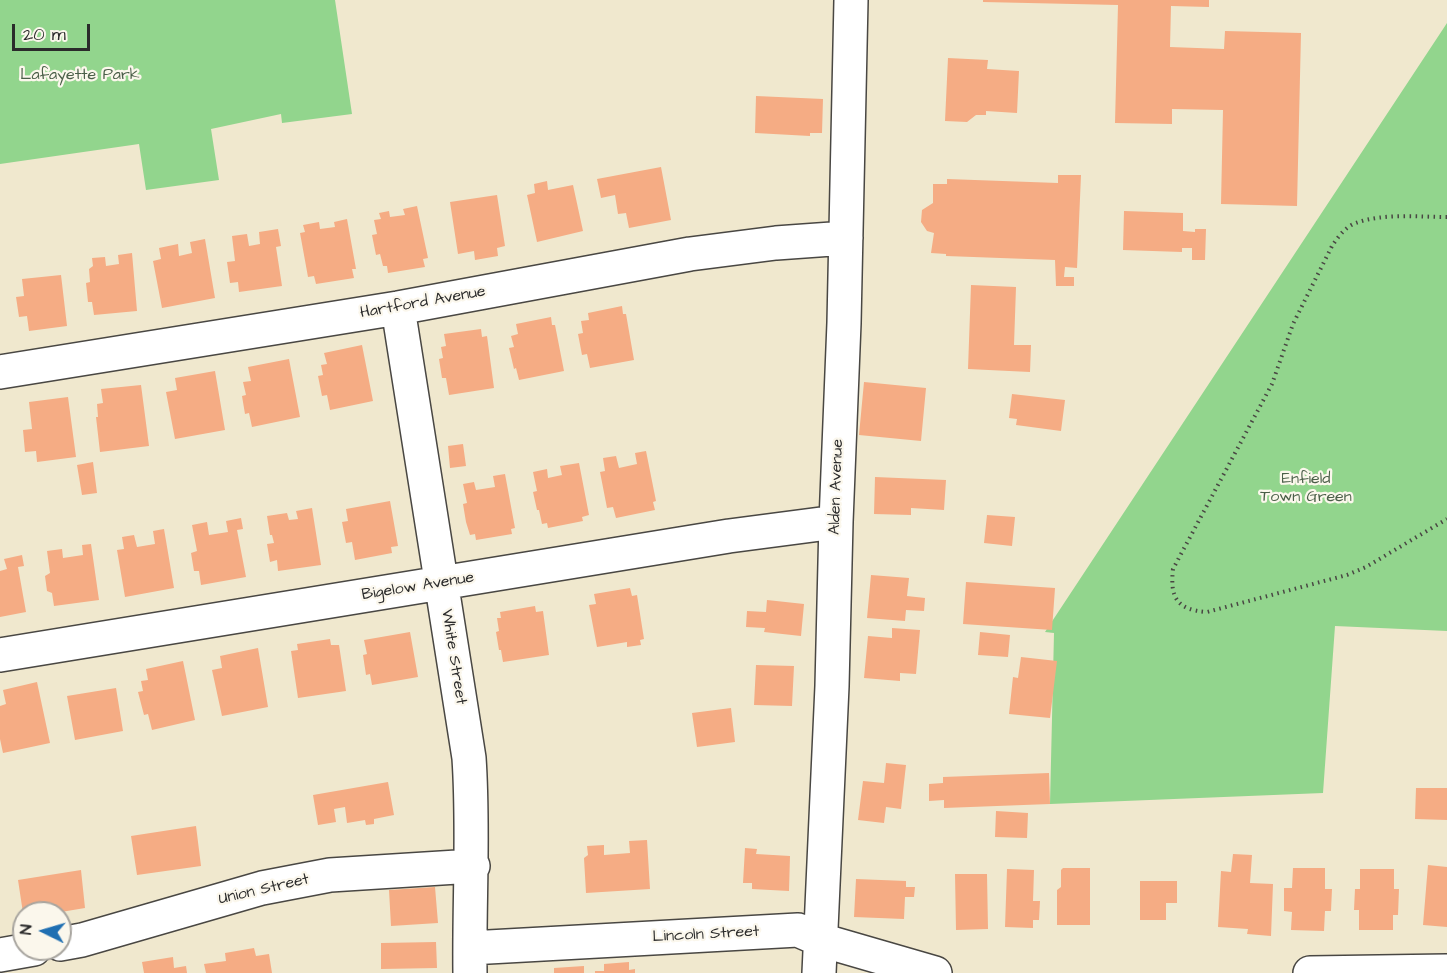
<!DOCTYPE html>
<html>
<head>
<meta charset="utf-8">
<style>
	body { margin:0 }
	#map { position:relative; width:1447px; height:973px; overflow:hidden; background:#f0e8ce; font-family:"Architects Daughter",sans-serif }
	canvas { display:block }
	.north { position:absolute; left:12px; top:901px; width:60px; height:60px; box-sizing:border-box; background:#fbf7ec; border:2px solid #a8a59f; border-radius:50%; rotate:275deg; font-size:16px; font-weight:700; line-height:24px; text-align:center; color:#2b2b2b }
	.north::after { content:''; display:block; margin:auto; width:21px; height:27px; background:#1f6fb2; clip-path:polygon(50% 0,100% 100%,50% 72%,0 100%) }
	.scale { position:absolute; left:12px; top:24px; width:78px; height:27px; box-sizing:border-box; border:3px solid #2b2b2b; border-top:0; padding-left:8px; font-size:18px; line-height:21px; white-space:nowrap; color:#2b2b2b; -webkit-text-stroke:4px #fbf7ec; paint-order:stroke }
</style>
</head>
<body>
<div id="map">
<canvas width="1447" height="973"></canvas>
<div class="north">N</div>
<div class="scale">20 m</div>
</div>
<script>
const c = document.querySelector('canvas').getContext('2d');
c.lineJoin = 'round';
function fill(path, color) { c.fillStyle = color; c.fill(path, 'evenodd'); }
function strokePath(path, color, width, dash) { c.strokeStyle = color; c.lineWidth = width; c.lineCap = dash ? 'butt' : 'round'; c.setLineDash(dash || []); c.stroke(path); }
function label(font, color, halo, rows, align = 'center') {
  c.font = font + ' "Architects Daughter",sans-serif'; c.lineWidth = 4.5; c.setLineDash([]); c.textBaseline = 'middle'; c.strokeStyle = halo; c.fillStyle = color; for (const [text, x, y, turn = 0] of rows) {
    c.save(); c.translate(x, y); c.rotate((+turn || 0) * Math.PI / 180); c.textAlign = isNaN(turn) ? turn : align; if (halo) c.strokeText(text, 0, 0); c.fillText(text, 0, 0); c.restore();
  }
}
fill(new Path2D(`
	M0 0H335L352 114 282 123 281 114 211 129 219 180 146 190 139 144 0 164Z
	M1447 23V631L1335 626 1323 793 1050 804 1054 633 1045 632Z`), '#92d58d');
fill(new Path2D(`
	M983 0H1209V7L1171 6 1170 47 1224 49 1225 31 1301 33 1297 206 1221 204 1223 110 1172 109V124L1115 123 1118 5 983 2Z
	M948 58 988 60 987 69 1019 71 1017 113 986 111V115H976L967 122 945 121Z
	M756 96 823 99 822 133H810V136L755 133Z
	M661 167 671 220 629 228 626 213 618 214 615 195 601 198 597 179Z
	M1058 175H1081L1077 268 1065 267 1064 277H1074V286H1056L1055 260 946 256V254L931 253 934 233 927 231 921 222 922 210 933 203V184H947V179L1058 183Z
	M547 181 548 190 573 185 583 231 537 242 527 195 535 193 534 184Z
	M497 195 505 246 497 248 498 256 475 260 474 251 458 254 450 202Z
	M417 206 428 258 423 259 425 267 388 273 387 266H383L380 254 376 255 372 235 377 234 374 220 381 219 379 213 389 211 390 217 405 215 403 209Z
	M1124 211 1183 213V231L1195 232V229H1206L1205 260H1192V248H1182V252L1123 250Z
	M347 219 356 269H352L354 278 316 284 314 276 308 277 300 233 305 232 303 225 319 222 320 229 335 227 334 222Z
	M278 229 281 246 276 247 282 286 239 292 238 282 230 283 227 262 235 261 232 236 247 234 249 246 260 244 259 232Z
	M205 239 215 298 162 308 153 261 161 259 159 248 178 244 179 256 192 253 190 242Z
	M132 253 137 311 94 315 92 302H88L86 283 90 282 89 269 93 266 92 258 105 257 106 266 119 264 118 255Z
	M61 275 67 326 29 331 27 316 19 317 16 297 24 296 22 279Z
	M971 285 1016 287 1014 345H1031L1030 372 968 369Z
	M622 306 623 314H626L634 360 590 368 587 354 582 355 578 334 583 333 581 321 589 320 588 313Z
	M551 317 552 325H555L564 371 519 380 516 368 514 369 509 348 514 347 511 336 518 334 516 324Z
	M481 329 482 337 487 336 494 388 449 395 446 378H442L439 359 443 358 441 347 446 346 444 334Z
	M362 345 373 401 330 410 327 395 322 396 318 376 323 375 321 365 327 364 324 353Z
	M289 359 300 417 252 427 249 413 245 414 242 396 246 395 243 382 251 381 248 367Z
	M215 371 225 430 175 439 166 392 177 390 175 378Z
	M864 382 926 388 921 441 859 435Z
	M141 385 149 446 100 452 96 417H98L97 404 103 403 101 389Z
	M1012 394 1065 400 1061 431 1016 425 1017 419 1009 418Z
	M68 397 76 457 37 462 36 451 25 452 23 430 32 429 29 402Z
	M463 444 466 466 450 468 448 446Z
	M646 451 656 501 653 502 655 510 616 518 613 507 607 508 600 472 605 471 603 458 616 456 619 468 637 464 635 453Z
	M93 462 97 493 82 495 77 465Z
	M579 463 589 515 582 517 583 521 548 528 547 523 542 524 539 510H537L533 492 537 491 533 472 547 469 548 478 562 475 560 466Z
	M505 474 515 528 511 529 512 534 476 540 475 534 470 535 466 522 463 504 467 503 463 484 474 482 476 490 495 487 493 476Z
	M875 477 946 480 944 510 911 508V515L874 514Z
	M390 501 398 546 391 547 392 553 355 560 352 542 346 543 342 522 348 521 346 509Z
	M312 508 321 565 278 571 277 560 270 562 267 544 274 543 272 535H270L267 516 287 513 289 520 298 519 296 511Z
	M987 515 1015 517 1012 546 984 543Z
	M241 518 243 529 237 530 246 577 201 585 199 571H194L191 553 197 551 192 525 207 522 209 535 228 532 226 521Z
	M164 529 174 588 125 597 117 550 124 549 122 537 134 535 137 547 155 544 153 531Z
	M91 544 99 600 54 606 52 593 47 591 45 576 50 573 47 551 62 549 63 558 83 555 82 545Z
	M22 555 24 566 18 567 26 612 0 617V571L7 569 4 559Z
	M871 575 909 578 907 596 925 598 924 611 906 610 905 621 867 618Z
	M966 582 1055 588 1052 630 963 624Z
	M630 588 632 596 637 595 644 639 640 640 641 645 627 647V642L597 647 589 605 596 604 594 594Z
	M767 600 804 604 801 636 764 632 765 628 746 627 747 611 766 612Z
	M535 606 536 612 543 611 549 655 503 662 501 650H499L496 632 499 631 497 618H501L500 612Z
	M892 628 920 630 916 674 900 673V681L864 678 868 636 892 638Z
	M410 632 418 677 372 685 370 674 366 675 363 655 367 654 364 640Z
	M980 632 1010 635 1008 657 978 655Z
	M330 639 331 645H339L346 691 298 698 291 651 298 650 297 644Z
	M258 648 268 707 222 716 212 670 222 668 220 656Z
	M1021 657 1057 661 1050 718 1009 714 1013 677 1018 678Z
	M183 661 195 720 152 730 148 714 144 715 138 692 143 691 141 681 148 680 146 669Z
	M756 665 794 666 792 706 754 705Z
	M37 682 50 743 3 753 0 739V706L6 704 3 690Z
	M116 688 123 731 75 740 67 696Z
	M731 708 735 742 697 747 692 713Z
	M886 763 906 765 901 809 886 807 884 823 858 820 863 781 884 783Z
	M1049 773 1050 804 944 808V800L929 801V784L943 783V777Z
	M388 782 394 815 374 819V824L366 825 365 820 347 823 345 807 334 809 336 822 318 825 313 795Z
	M1416 788H1447V820L1415 819Z
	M996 811 1028 813 1027 838 995 837Z
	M196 826 201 866 137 875 131 836Z
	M647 840 650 889 586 893 584 858 588 855 587 846 604 845V855L630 853 629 841Z
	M745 848 757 849 756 854 790 856 789 891 752 889V883H743Z
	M1233 854 1252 855 1250 883 1273 884 1271 936 1247 934 1248 929 1218 927 1221 871 1231 872Z
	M1428 865 1447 867V927L1423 925Z
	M1063 868H1090V925H1057V890L1061 887V870Z
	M1293 868H1325V889H1332L1331 911H1325L1324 931 1291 930 1292 912 1284 911V888H1292Z
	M1007 869 1034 870 1033 901H1040L1039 920H1033V928L1005 927Z
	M1360 869H1394V889H1399L1398 915H1393V930H1359V910H1354L1355 889H1360Z
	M81 870 85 908 55 913H23L18 880Z
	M955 874H987L988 929 956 930Z
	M856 879 906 881V887H915L914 897H905L904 919 854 917Z
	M1140 881H1177V903H1166V920H1140Z
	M435 887 438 923 391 926 389 890Z
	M436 942 437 968 381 969V943Z
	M254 948 256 956 269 954 272 973H206L204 964 226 961 225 953Z
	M173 957 174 968 186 966 187 973H144L142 962Z
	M629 962V970L635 969V973H595V971H604V964Z
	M584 966V973H554V968Z`), '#f5ac84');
const minor = new Path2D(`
	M398 308 469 758C474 830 469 901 470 973
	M0 372 398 308 690 254 776 243 846 238
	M0 655 729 536 836 522
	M60 944 82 940 262 888 330 875 473 866
	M470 948 798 930 821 940 935 973
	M0 955 34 949
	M819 973 832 686 836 522 844 323 851 0
	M1310 973 1447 971`);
strokePath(minor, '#494743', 36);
strokePath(new Path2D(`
	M1447 217C1420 217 1382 213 1356 223 1346 226 1338 237 1332 246L1293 324 1272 384 1173 569C1170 597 1176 610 1207 612L1347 575 1366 567 1447 519`), '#494743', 4, [1.5, 4.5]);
strokePath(minor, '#fff', 33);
label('16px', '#4a5e48', '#fbf7ec', [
	["Lafayette Park",80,76],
	["Enfield",1306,480],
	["Town Green",1306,498]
]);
label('16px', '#2b2b2b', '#fbf7ec', [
	["Hartford Avenue",423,303,-10],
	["Alden Avenue",837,487,-88],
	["Bigelow Avenue",418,587,-9],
	["White Street",453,657,81],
	["Union Street",264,890,-13],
	["Lincoln Street",706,935,-3]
]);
</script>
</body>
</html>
